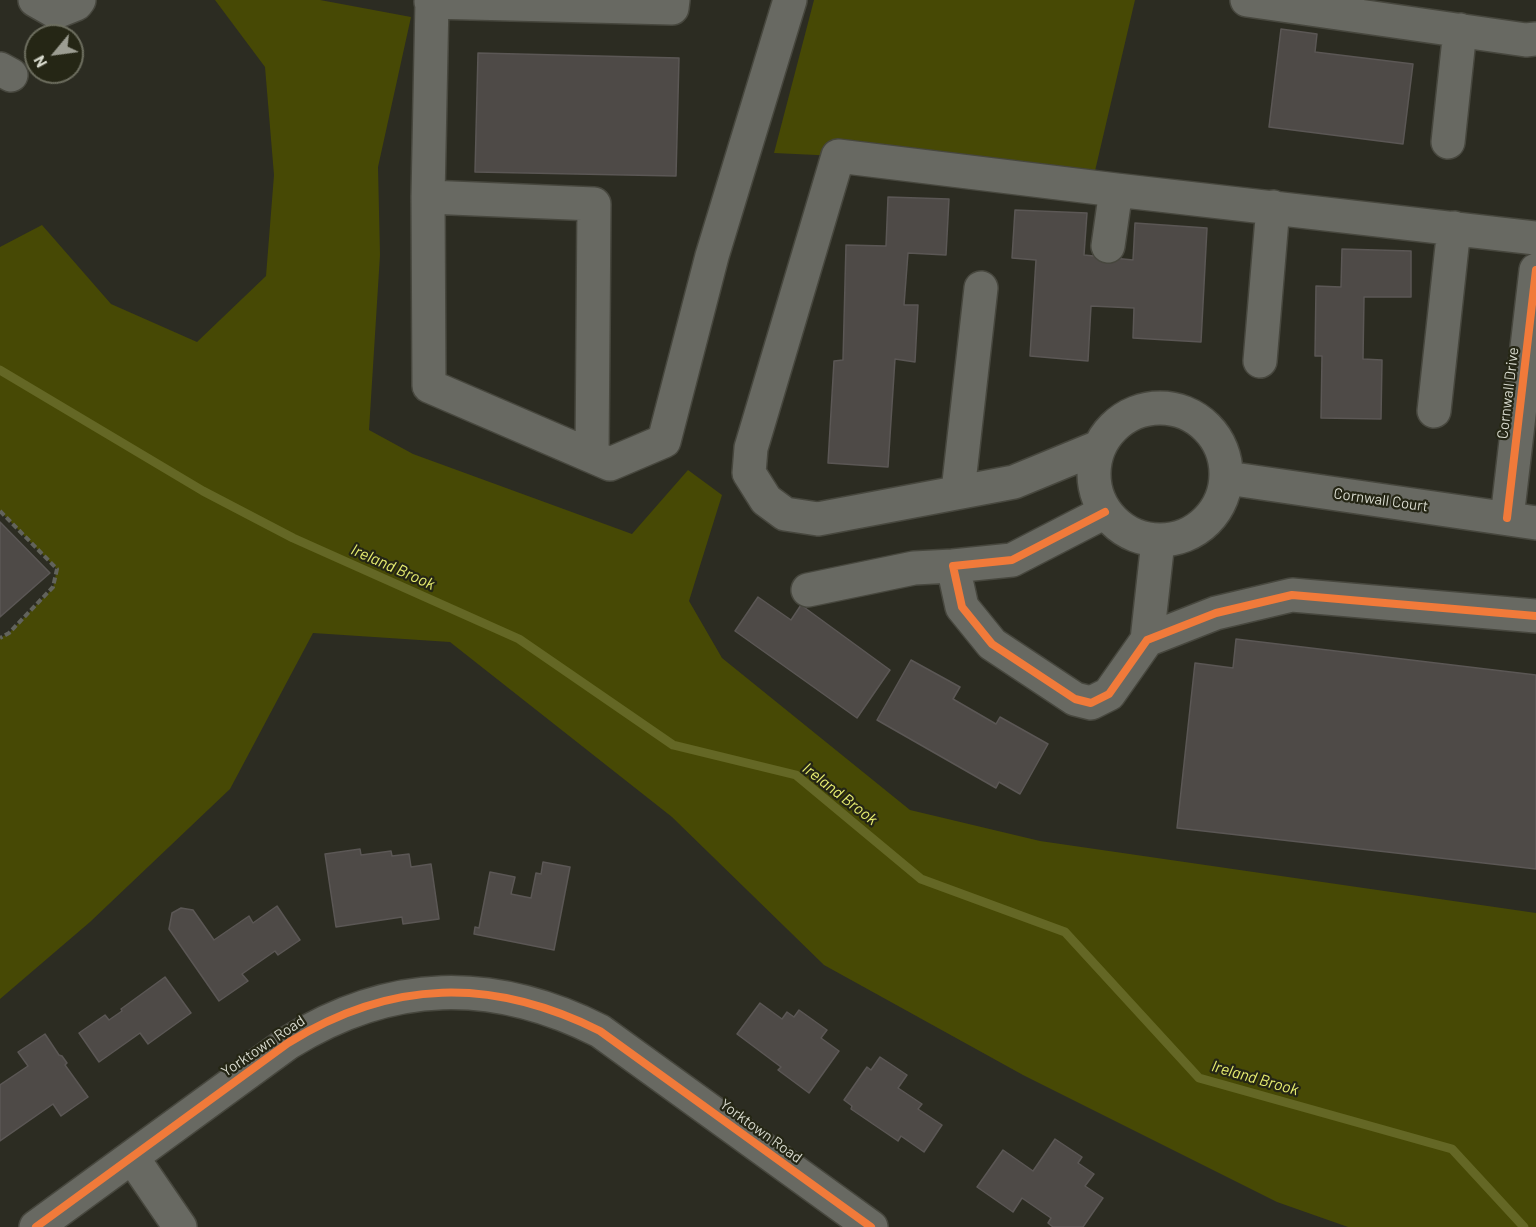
<!DOCTYPE html>
<html>
<head>
<meta charset="utf-8">
<style>
	body { margin:0 }
	#map { position:relative; width:1536px; height:1227px; overflow:hidden; background:#2c2c22; font-family:Barlow,sans-serif }
	canvas { display:block }
	.north { position:absolute; left:24px; top:24px; width:60px; height:60px; box-sizing:border-box; background:#252615; border:2px solid #6d6e5f; border-radius:50%; rotate:241deg; font-size:16px; font-weight:700; line-height:24px; text-align:center; color:#d8dace }
	.north::after { content:''; display:block; margin:auto; width:21px; height:27px; background:#9c9d92; clip-path:polygon(50% 0,100% 100%,50% 72%,0 100%) }
</style>
</head>
<body>
<div id="map">
<canvas width="1536" height="1227"></canvas>
<div class="north">N</div>
</div>
<script>
const c = document.querySelector('canvas').getContext('2d');
c.lineJoin = 'round';
function fill(path, color) { c.fillStyle = color; c.fill(path, 'evenodd'); }
function strokePath(path, color, width, dash) { c.strokeStyle = color; c.lineWidth = width; c.lineCap = dash ? 'butt' : 'round'; c.setLineDash(dash || []); c.stroke(path); }
function label(font, color, halo, rows, align = 'center') {
  c.font = font + ' Barlow,sans-serif'; c.lineWidth = 4.5; c.setLineDash([]); c.textBaseline = 'middle'; c.strokeStyle = halo; c.fillStyle = color; for (const [text, x, y, turn = 0] of rows) {
    c.save(); c.translate(x, y); c.rotate((+turn || 0) * Math.PI / 180); c.textAlign = isNaN(turn) ? turn : align; if (halo) c.strokeText(text, 0, 0); c.fillText(text, 0, 0); c.restore();
  }
}
fill(new Path2D(`
	M215 0H320L411 17 378 167 380 255 369 430 413 454 632 534 688 470 722 495 689 601 722 658 910 810 1040 841 1536 913V1227H1348L1277 1202 1023 1075 824 965 672 817 450 642 313 633 230 789 90 922 0 999V638L9 633 53 588 57 569 0 511V247L42 225 111 304 197 342 266 276 274 175 265 67Z
	M814 0H1135L1091 188 838 156 774 153Z`), '#474905');
strokePath(new Path2D(`
	M0 370 203 491 293 538 519 639 673 745 796 775 921 879 1065 932 1199 1078 1452 1149 1524 1227`), '#646725', 9);
const building = new Path2D(`
	M1281 29 1317 34 1315 52 1413 64 1403 144 1269 127Z
	M478 53 679 58 676 176 475 172Z
	M888 197 949 199 946 255 908 253 904 305H918L915 362 895 359 888 467 828 463 834 361 843 360 846 245 886 246Z
	M1015 210 1087 213 1084 255 1133 260 1135 223 1207 228 1201 342 1133 338 1134 308 1091 306 1088 361 1030 356 1036 260 1012 258Z
	M1342 249 1411 251V297H1364L1363 359 1382 360 1381 419 1321 418 1322 356H1315L1316 286 1341 287Z
	M0 522 50 573 0 617Z
	M758 597 791 620 801 605 890 670 857 718 735 631Z
	M1236 639 1536 675V869L1177 828 1195 663 1233 668Z
	M911 660 960 687 953 699 996 724 1000 717 1048 744 1020 794 999 782 996 788 877 720Z
	M360 849 361 855 391 851 392 856 409 854 411 867 431 864 439 919 403 924 402 917 336 927 325 854Z
	M543 862 570 867 554 950 474 934 475 927 479 928 490 872 515 877 511 894 531 898 536 873 541 874Z
	M277 906 300 940 278 955 275 951 242 974 248 981 219 1001 169 929 172 913 181 908 193 910 214 940 249 916 253 923Z
	M165 977 191 1013 148 1044 140 1033 99 1062 79 1033 105 1015 109 1020 122 1011 121 1009Z
	M760 1003 782 1019 787 1012 794 1017 799 1010 827 1030 821 1038 839 1051 809 1093 778 1070 781 1067 737 1034Z
	M45 1034 59 1055 62 1056 67 1063 65 1065 88 1097 61 1116 53 1104 0 1141V1085L28 1066 18 1052Z
	M880 1057 907 1075 898 1088 922 1104 918 1109 942 1125 924 1152 901 1136 898 1141 851 1109 852 1106 844 1100 867 1067 871 1070Z
	M1055 1139 1082 1157 1078 1163 1094 1174 1085 1186 1103 1198 1083 1227H1053L1048 1223 1051 1218 1022 1198 1013 1212 977 1187 1003 1150 1033 1171Z`);
fill(building, '#4e4a47');
strokePath(building, '#5b5755', 1.5);
const minor = new Path2D(`
	M35 0 56 12 76 4 79 0
	M432 0 428 197 429 386 610 464 664 441 712 256 790 0
	M1247 0 1526 40 1536 39
	M431 2 672 8 673 0
	M0 69 11 75
	M1448 142 1460 30
	M428 197 594 204 592 456
	M1108 246 1116 190
	M1260 361 1273 207
	M1094 474a66 66 0 1 1 132 0a66 66 0 1 1-132 0Z
	M1434 411 1454 228
	M1099 447 1014 482 818 519 785 514 766 500 749 473 751 448 838 156 1116 190 1536 238
	M1227 478 1536 523
	M958 491 981 288
	M1105 512 1012 560 953 566 962 607 992 644 1075 699 1091 703 1109 694 1147 640 1216 613 1292 595 1536 616
	M1507 518 1536 270
	M808 590 914 568 953 566
	M1147 640 1158 541
	M132 1157 180 1227
	M36 1227 288 1043C391 979 492 977 600 1031L871 1227`);
strokePath(minor, '#47473e', 36);
strokePath(new Path2D(`
	M0 511 57 569 53 587 9 633 0 638`), '#62635c', 4, [6, 3]);
strokePath(minor, '#686962', 33);
strokePath(new Path2D(`
	M1105 512 1012 560 953 566 962 607 992 644 1075 699 1091 703 1109 694 1147 640 1216 613 1292 595 1536 616
	M1507 518 1536 270
	M36 1227 288 1043C391 979 492 977 600 1031L871 1227`), '#f17a3a', 8);
label('15px', '#d8dace', '#252615', [
	["Cornwall Drive",1508,393,-83],
	["Cornwall Court",1381,500,8],
	["Yorktown Road",263,1046,-34],
	["Yorktown Road",761,1131,36]
]);
label('italic 16px', '#e7ed70', '#252615', [
	["Ireland Brook",393,567,24],
	["Ireland Brook",840,794,38],
	["Ireland Brook",1255,1078,16]
]);
</script>
</body>
</html>
